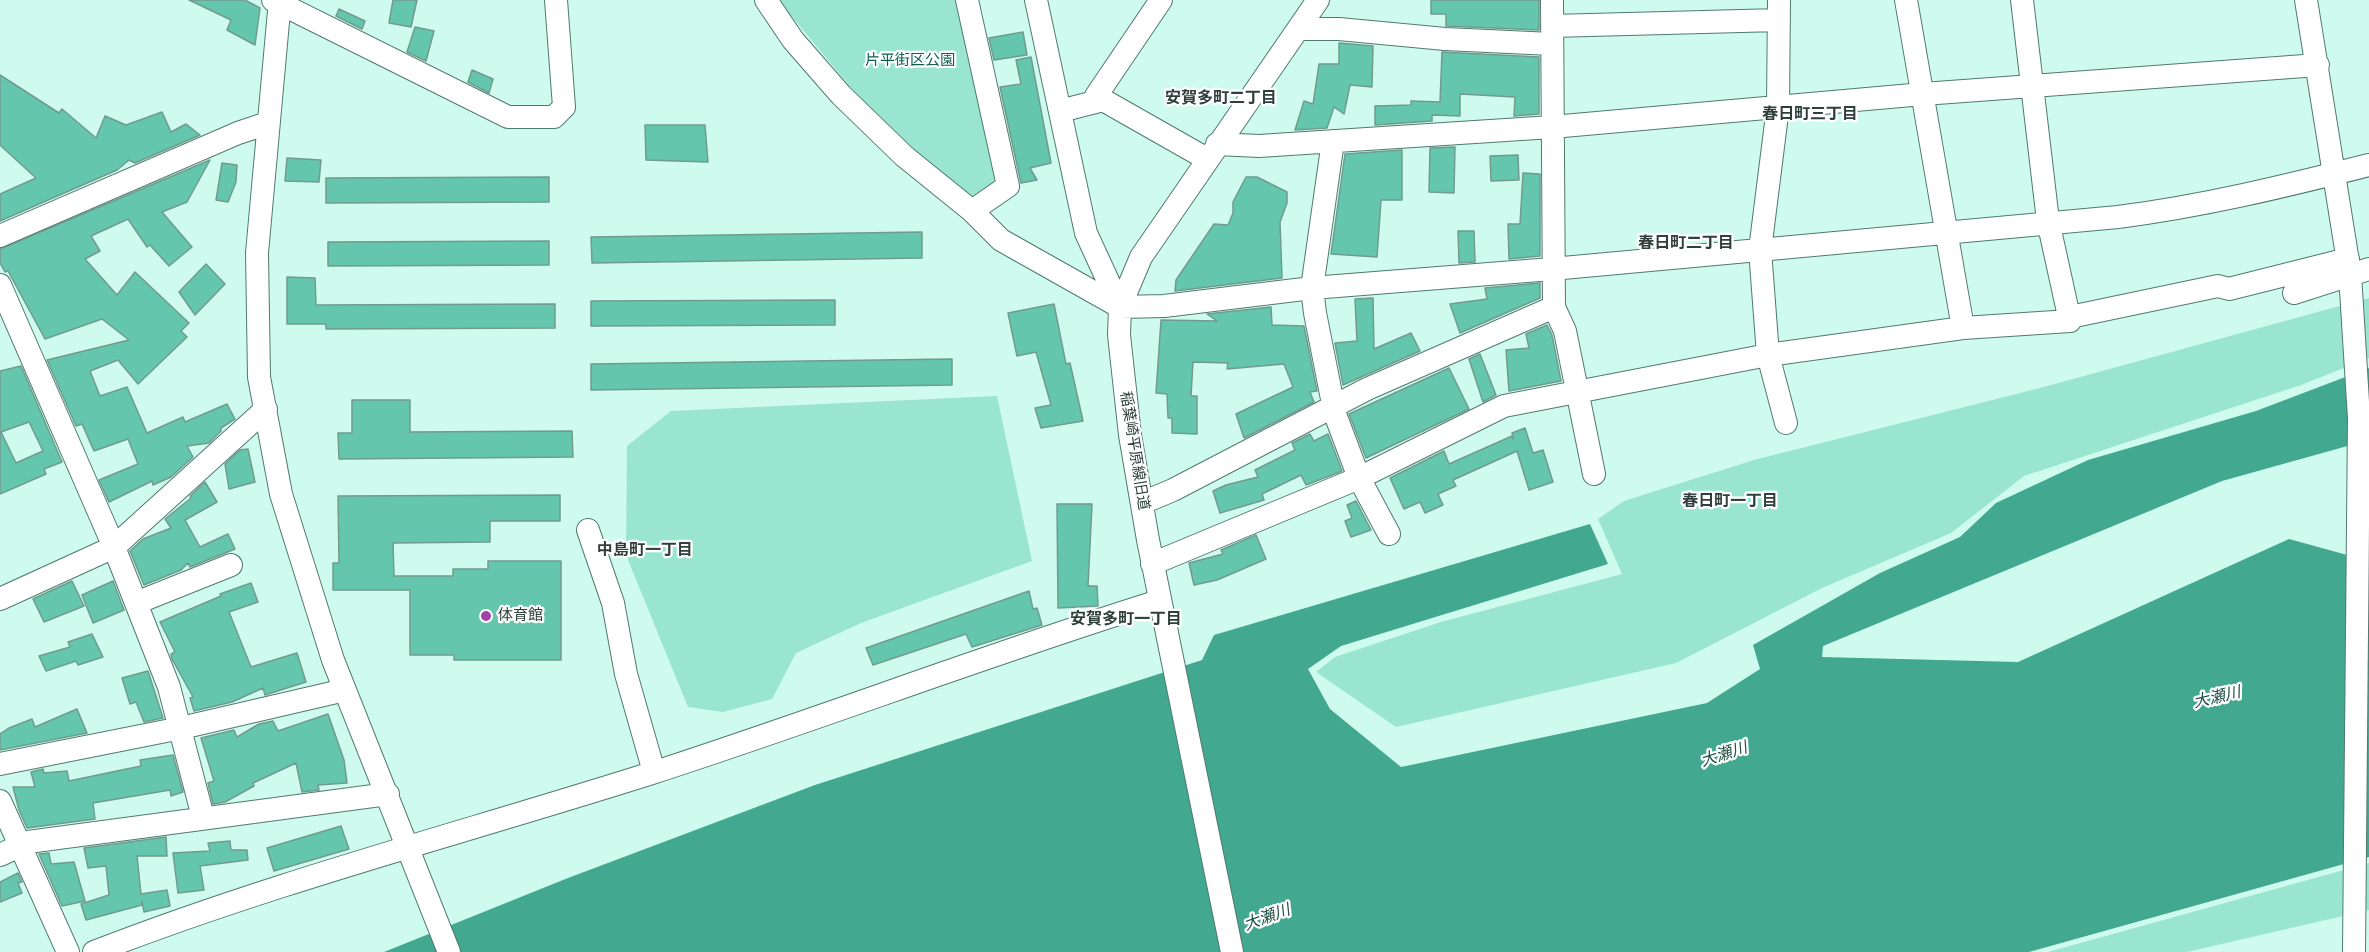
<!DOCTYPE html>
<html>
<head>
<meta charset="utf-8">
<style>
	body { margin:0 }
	canvas { display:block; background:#cefbed }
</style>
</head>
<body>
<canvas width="2369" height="952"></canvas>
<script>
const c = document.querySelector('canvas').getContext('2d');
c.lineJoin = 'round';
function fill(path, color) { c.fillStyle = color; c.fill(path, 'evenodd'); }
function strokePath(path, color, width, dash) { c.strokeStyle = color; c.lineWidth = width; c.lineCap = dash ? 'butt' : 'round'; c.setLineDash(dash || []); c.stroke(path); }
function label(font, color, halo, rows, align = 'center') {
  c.font = font + ' Signika,"Noto Sans JP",sans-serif'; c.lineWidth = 4.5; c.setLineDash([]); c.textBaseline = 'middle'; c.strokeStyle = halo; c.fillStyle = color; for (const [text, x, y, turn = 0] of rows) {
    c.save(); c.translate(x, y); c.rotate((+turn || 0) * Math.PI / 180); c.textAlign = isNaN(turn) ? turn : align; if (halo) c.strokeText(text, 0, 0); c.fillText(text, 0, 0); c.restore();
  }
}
fill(new Path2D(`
	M778 0H960L1003 186 974 205 921 161 867 107Z
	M2369 298V358L2301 385 2024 476 1951 533 1822 588 1676 663 1396 727 1316 672 1335 657 1441 622 1622 574 1598 519 1624 501 1754 460 2040 388Z
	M997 396 1032 561 861 623 796 653 772 699 723 712 688 707 626 555 627 446 671 411Z
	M2369 863V910L2187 952H2048Z`), '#99e5d0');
fill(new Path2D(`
	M2369 368V440L2222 481 1823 646 1822 657 2018 662 2289 539 2369 561V857L2029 952H384L568 878 815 785 1202 660 1214 635 1590 524 1608 564 1341 646 1308 669 1330 709 1401 767 1707 703 1760 669 1753 645 1880 573 1960 537 1996 503 2088 460 2256 411Z`), '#43a890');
const building = new Path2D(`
	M189 0H245L260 8 255 45 227 30 231 20Z
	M393 0H417L411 27 389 23Z
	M1431 0H1539V30L1446 26V14H1431Z
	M339 9 365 21 362 29 336 16Z
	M415 27 434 31 426 61 407 52Z
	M1023 32 1027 55 994 60 989 38Z
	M1339 43 1373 46 1372 87 1350 85 1344 114 1334 107 1327 128 1295 130 1304 101 1313 104 1319 64H1339Z
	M1442 52 1539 57V114L1514 116 1515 97 1460 94V116L1432 115V121L1375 125V106L1411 105V101L1440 102Z
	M1031 57 1051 163 1030 168 1037 180 1021 183 1000 87 1021 84 1016 60Z
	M472 70 493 79 489 93 468 82Z
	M0 75 59 113 62 109 96 138 105 116 126 125 162 112 171 132 186 124 200 135 135 163 129 160 117 170 0 221V194L36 178 0 145Z
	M645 125H705L708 162 646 160Z
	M1455 147 1454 193 1429 192 1430 148Z
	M1402 150V200H1381L1377 257 1331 254 1345 154Z
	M1518 155 1519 180 1491 181 1490 156Z
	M287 158 321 160 319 182 285 181Z
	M210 160 187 202 162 212 192 247 169 266 150 245 147 247 128 219 91 236 100 251 85 259 117 295 135 272 189 323 181 331 187 337 138 384 118 360 90 371 100 396 127 387 147 433 183 417 185 422 227 404 235 419 221 428V431L209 443 187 446 193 457 171 477 153 485 152 481 109 502 99 480 138 464 128 439 94 451 82 424 76 426 47 360 129 340 102 319 45 339 8 271 5 272 0 263V249Z
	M222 163 237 165 236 182 228 202 216 200Z
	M1523 173 1540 174V256L1509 259 1508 224H1520Z
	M549 177V202L326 203V178Z
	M1246 177H1257L1287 192V203L1280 222 1282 278 1175 291 1176 280 1214 224 1228 225 1233 213V202Z
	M1458 231H1474L1475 262 1459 263Z
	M922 232V258L592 263 591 237Z
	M549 241V265L328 266V242Z
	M206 264 225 284 195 315 179 292Z
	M287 277 315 278 316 305 555 304V328L326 329V324H287Z
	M1540 283V298L1460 333 1450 304 1487 299 1485 288Z
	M1373 298 1374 349 1411 333 1420 351 1343 385 1335 343 1357 341 1355 299Z
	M835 300V325L591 326V301Z
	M1054 304 1066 364 1070 363 1083 421 1041 428 1035 408 1051 405 1036 352 1017 356 1008 313Z
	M1271 307 1272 325 1304 326 1317 391 1310 392 1314 402 1244 438 1236 414 1293 387 1284 364 1227 369 1228 363 1193 362 1191 396H1197V434L1172 433V418H1168L1167 394 1156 393 1161 320 1217 321 1207 314Z
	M1547 325 1552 335 1561 381 1509 391 1506 350 1529 348 1526 334Z
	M1480 354 1496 395 1483 402 1469 359Z
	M952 359V385L591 390V364Z
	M21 366 62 462 44 469 46 474 0 494V371ZM29 422 43 451 16 463 1 432Z
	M1449 368 1469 409 1366 458 1349 414Z
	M352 400H410V432L572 431 573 457 339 459 338 433H352Z
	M1525 428 1533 453 1543 450 1553 482 1529 490 1517 451 1453 480 1456 486 1438 494 1443 505 1425 513 1420 502 1404 509 1390 478 1444 451 1449 464 1512 436 1513 439 1512 433Z
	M1310 434 1314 441 1328 434 1342 471 1306 485 1301 475 1262 494 1264 500 1220 513 1213 491 1226 485 1258 477 1255 470 1295 450 1292 443Z
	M248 449 255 482 229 489 225 464 240 450Z
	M205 482 217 502 185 520 200 547 228 534 235 549 190 567 188 563 181 570 144 585 130 551 143 539 171 528 165 519 191 498 190 496Z
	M560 495V521H490V542L393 543 394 576H453V569H488V561H561V660H454V655H410V590H333V563H339L338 496Z
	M1356 501 1371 530 1351 537 1345 521 1352 518 1347 505Z
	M1057 504H1092L1088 586H1097L1098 606 1058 608Z
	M1256 535 1266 559 1217 580 1194 585 1189 563 1223 554 1221 550Z
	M72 581 84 606 44 622 33 599Z
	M113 581 124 610 93 623 82 595Z
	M251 583 258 602 229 612 251 667 297 653 306 682 265 695 263 688 232 702 194 711 190 698 193 697 172 659 171 654 175 652 160 622 221 596 220 594Z
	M1029 591 1033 609 1037 608 1042 625 972 647 966 634 873 665 866 648Z
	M92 634 103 657 78 665 76 661 46 671 39 656 70 647 68 642Z
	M148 671 163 718 144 722 136 702 130 704 122 678Z
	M77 709 87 733 0 750V734L9 728 32 719 35 727Z
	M328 714 344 760 347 783 318 785 319 790 302 792 296 763 253 783 254 786 225 802 213 804 208 783 214 781 201 738 234 730 237 737 259 724 273 721 278 731Z
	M173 755 183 792 171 796 170 790 93 803 95 819 27 828 19 810 13 787H35L31 772 43 769 44 773 67 771 69 781 141 766 140 760Z
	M341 826 349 849 274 871 267 848Z
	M166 837 167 856H137L141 894 167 890 170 906 144 912 142 901V905L86 920 81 904 109 895 106 866 88 868 84 848Z
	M230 841 231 850H247L248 860 200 866 204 890 178 893 173 853 210 851 208 843Z
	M49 853 51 864 74 862 85 901 62 906 39 854Z
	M18 873 22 882 18 883 22 893 0 902V882Z`);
fill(building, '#64c6ad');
strokePath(building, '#719b8f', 1.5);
const minor = new Path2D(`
	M273 0 508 117H554L564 107 556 0
	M280 0 257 253 259 377 281 494 333 660 449 952
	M766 0 793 40 841 95 904 156 972 211 1001 240 1120 307 1164 306 1312 288 1552 269 2118 217C2204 206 2286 186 2369 165
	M967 0 1008 186 972 211
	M1036 0 1086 233 1120 307
	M1161 0 1096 96 1207 159
	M1779 0 1778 107 1760 250 1768 355 1786 423
	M1906 0 1963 328
	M2306 0 2350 274 2359 418 2354 952
	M1552 26 1779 20
	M1298 29H1339L1445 39 1552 44
	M1060 111 1103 100
	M1333 141 1312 288 1315 313 1335 414 1359 478 1389 534
	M1217 144 1259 146 1552 127 1923 94 2318 65
	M0 236 238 133 268 123
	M0 285 114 547 169 687 203 817
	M2294 293 2369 269
	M1554 307 1565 331 1594 474
	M2070 317 2218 286 2229 289 2348 259
	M1142 503 1173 490 1367 389 1554 307 1552 0
	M588 530 613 603 626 674 654 772
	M1152 564 1359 478 1504 406 1768 355 1963 328 2070 321 2048 221 2022 0
	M0 599 114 547 266 409
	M136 603 231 565
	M0 764 181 728 345 690
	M0 801 68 952
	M0 855 28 842 388 794
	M94 952C277 881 466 832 652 773 822 718 989 654 1159 601
	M1232 952 1148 540 1130 435 1119 335 1120 307 1141 257 1318 0`);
strokePath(minor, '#517a6e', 24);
strokePath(minor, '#fff', 22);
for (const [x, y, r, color] of [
	[486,616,6,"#a242a9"]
]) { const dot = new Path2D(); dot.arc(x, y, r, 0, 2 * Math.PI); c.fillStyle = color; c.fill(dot); strokePath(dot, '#fff', 2); }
label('15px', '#0c5e4e', '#fff', [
	["片平街区公園",910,61]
]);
label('15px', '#2f403b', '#fff', [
	["稲葉崎平原線旧道",1134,451,81]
]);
label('15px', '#2f403b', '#fff', [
	["体育館",498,616]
], 'left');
label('bold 16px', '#2f403b', '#fff', [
	["安賀多町二丁目",1221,99],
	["春日町三丁目",1810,115],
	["春日町二丁目",1686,244],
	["春日町一丁目",1730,502],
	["中島町一丁目",645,551],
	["安賀多町一丁目",1126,620]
]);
label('italic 16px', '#234f44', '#fff', [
	["大瀬川",2217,698,-13],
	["大瀬川",1724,755,-18],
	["大瀬川",1267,918,-20]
]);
</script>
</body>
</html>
